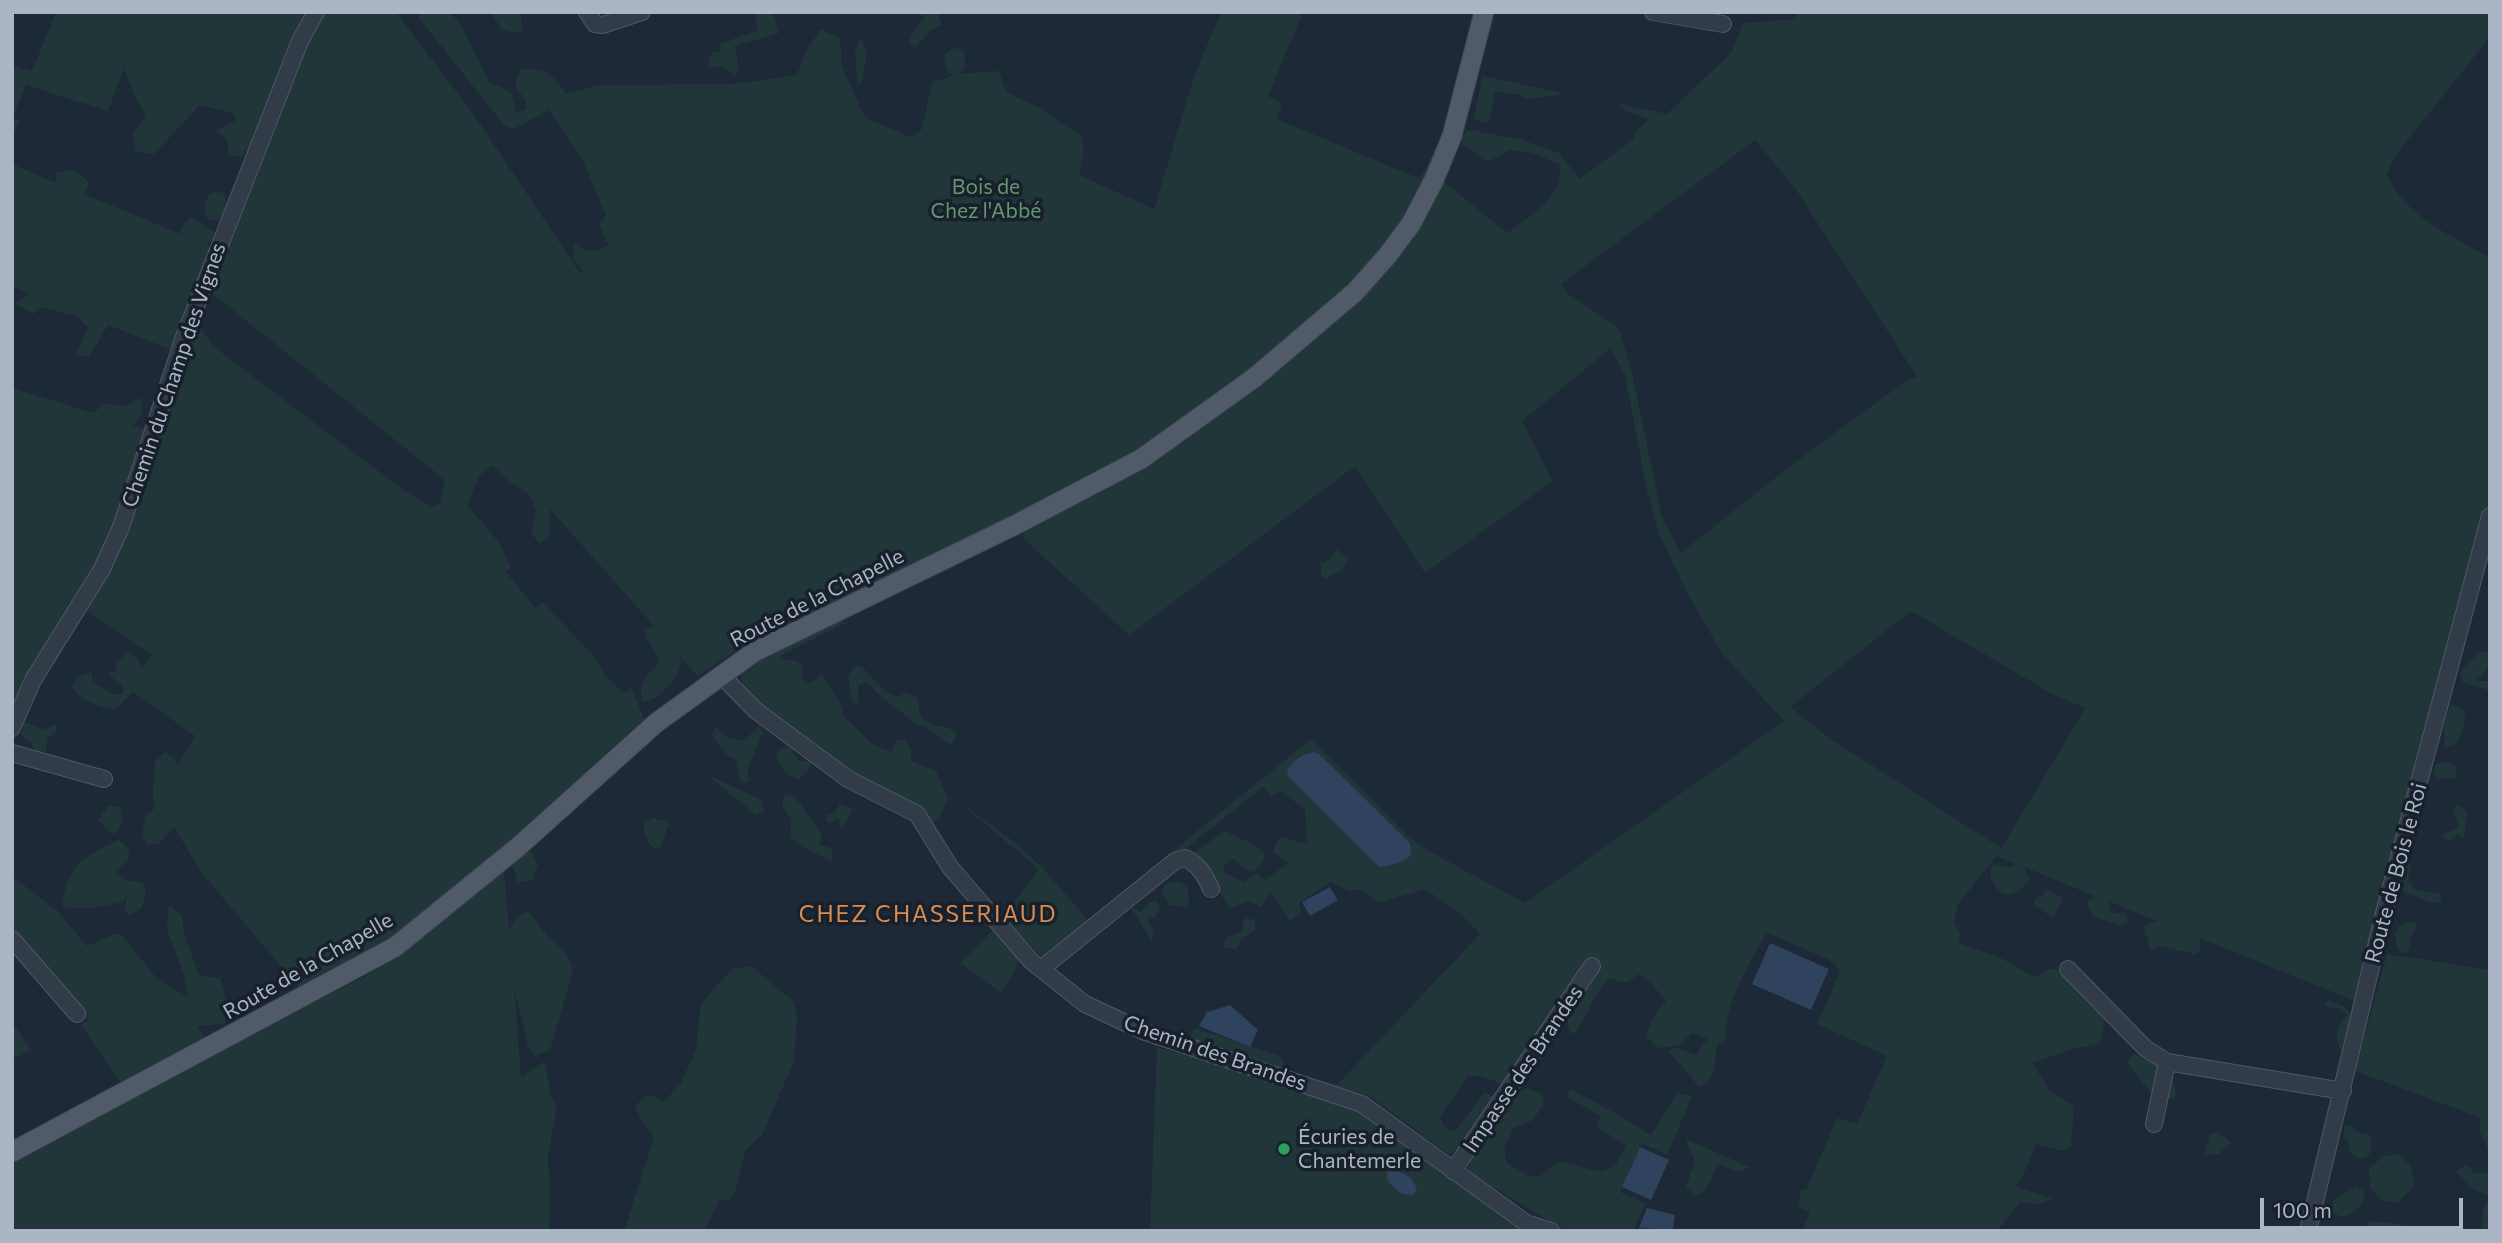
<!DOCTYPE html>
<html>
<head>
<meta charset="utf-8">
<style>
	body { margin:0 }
	#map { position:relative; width:2502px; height:1243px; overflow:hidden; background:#1e2937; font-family:Commissioner,sans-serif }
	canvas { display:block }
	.frame { position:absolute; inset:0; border:14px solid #acb5c5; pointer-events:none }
	.scale { position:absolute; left:2260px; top:1198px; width:203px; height:32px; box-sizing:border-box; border:4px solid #acb5c5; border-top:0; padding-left:9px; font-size:21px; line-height:24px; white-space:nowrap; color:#acb5c5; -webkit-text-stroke:5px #18202c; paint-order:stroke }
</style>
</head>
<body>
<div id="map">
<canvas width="2502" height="1243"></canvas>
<div class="frame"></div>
<div class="scale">100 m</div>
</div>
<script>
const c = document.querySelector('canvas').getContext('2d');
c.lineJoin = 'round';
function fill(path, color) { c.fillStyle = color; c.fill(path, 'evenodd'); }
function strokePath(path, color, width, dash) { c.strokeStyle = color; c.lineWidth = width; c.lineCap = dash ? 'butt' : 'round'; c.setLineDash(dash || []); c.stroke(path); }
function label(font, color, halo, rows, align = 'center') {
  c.font = font + ' Commissioner,sans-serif'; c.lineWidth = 7; c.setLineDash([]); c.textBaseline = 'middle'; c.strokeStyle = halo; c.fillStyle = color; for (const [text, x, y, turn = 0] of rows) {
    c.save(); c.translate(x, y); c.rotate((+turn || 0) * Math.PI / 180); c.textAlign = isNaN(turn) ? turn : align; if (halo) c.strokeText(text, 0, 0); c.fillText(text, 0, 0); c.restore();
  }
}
fill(new Path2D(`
	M56 12H309L257 137 242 156 229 155 226 138 215 131 235 121 234 114 200 105 154 154 136 152 132 134 146 117 131 88 124 69 108 111 26 85 13 117 19 120 12 142V65L32 71Z
	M322 12H396L474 115 580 273 583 271 573 259 574 244 588 252 609 246 599 224 606 215 582 159 549 110 514 129 504 125 419 18 418 12H450L461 25 490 83C511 91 513 90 516 112L526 110V100C515 88 513 84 521 69 543 66 554 75 566 94L598 85 734 84 797 75 807 49 821 29 840 39 842 66 865 118 911 137 922 129 932 82 955 75 949 74 944 62 946 53 956 47 965 53 964 69 959 74 999 71 1006 92 1039 108 1081 136 1084 151 1079 175 1154 209 1194 77 1221 12H1303L1268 96 1282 103 1277 119 1420 179 1440 140 1428 178 1409 214 1361 275 1315 321 1145 449 956 546 744 645 698 676 680 657C685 674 660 700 643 702 637 685 647 674 660 662L646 637 645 630 654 626 550 509 549 538 540 544 531 533 536 510 529 494 508 481 492 465 479 476 467 505C483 524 504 543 510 568L506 572 535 608 543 603 592 654 605 675 624 693 632 688 644 719 481 866 396 935 302 991 201 872 174 827 159 844H147L142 837 145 816 155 808C151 794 155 776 155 761L165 752 173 757 177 765 195 736 133 692 115 710C97 707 81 701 72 686L78 676 91 672 93 682 113 694H123L122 686 108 674 116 670V664L127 652 138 659 142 668 152 655 87 611 121 543 12 719V388L94 413 103 403 126 406 138 398 143 402 142 414 133 425 147 430 171 393 198 326 217 349 406 492 433 507 441 503 445 480 209 291 298 57Z
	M491 12H520L523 31 516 33 501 29Z
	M754 12H773L779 33 735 46 739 69 735 77 723 66 709 68 708 60 713 52 720 51V44L758 30Z
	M918 12H938L942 25 930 31 915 48 909 42 912 33 925 18Z
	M1797 12H2490V37L2395 156 2387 174C2404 216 2452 236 2490 258V504L2425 746 2405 849 2411 860 2408 881 2417 891 2439 893 2442 899 2439 903C2420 901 2408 891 2390 887L2357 1002 2200 938 2201 949 2195 954 2160 946 2150 950 2144 927 2148 923 2157 921 2108 901 2110 913H2125L2128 921 2120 925 2092 916 2087 902 2095 896 2024 867 2030 880C2012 899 2002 901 1990 877L1992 864 2010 867 2016 864 1996 856 1957 906 1954 923 1960 934 1959 943 2003 959 2034 977 2052 968 2070 976 2106 1013 2100 1043 2073 1049 2032 1063 2050 1091 2074 1106 2071 1147 2062 1151 2036 1144 2023 1175 2015 1186 2053 1199 2040 1204 2020 1202 1997 1231H1803L1810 1212 1798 1206 1801 1189 1806 1190 1837 1118 1857 1124 1887 1056 1817 1024 1840 972 1832 961 1767 933C1748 964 1726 1002 1725 1040L1717 1045C1715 1062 1717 1079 1699 1087L1675 1058 1668 1053 1675 1047 1696 1055 1708 1038 1692 1033 1680 1045 1657 1048 1646 1036 1654 1016 1666 1001 1654 987V985L1638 974 1627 983 1609 978 1598 993 1575 1034 1570 1032 1566 1019 1559 1009 1504 1085 1482 1076H1468L1440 1117 1445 1128 1453 1131 1458 1128 1484 1093 1492 1096 1493 1099 1459 1148 1449 1155 1370 1096 1336 1086 1480 934 1461 914 1425 889 1378 903 1362 889 1349 891 1331 882 1299 903 1301 912 1290 921 1271 892 1261 907 1248 901 1230 909 1216 887 1189 866 1193 853 1225 831C1240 839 1254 842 1265 854L1261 866 1251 872 1241 866 1234 858 1224 865 1225 873 1244 882 1256 873 1264 880 1289 863 1273 852 1277 840 1285 837 1299 843H1307L1305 809 1280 791 1271 797 1264 786 1046 960 1016 931 1005 915 1039 869 958 801 1017 844 1042 867 1088 920 1311 739 1408 836 1425 849 1525 903 1784 721 1721 652 1687 592 1659 534 1647 490 1625 376 1611 348 1522 421 1553 481 1425 573 1355 466 1129 635 1025 540 1023 532 1140 471 1262 383 1403 248 1428 214 1443 181 1507 233C1530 216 1565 197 1559 164L1532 153 1509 150 1488 162 1463 145 1461 137 1469 130 1520 139 1559 153 1580 179 1635 138 1633 134 1649 119 1626 111 1620 104 1667 114 1731 53 1743 23 1795 19ZM1755 140 1795 188 1918 378H1910L1794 463 1681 553 1662 517 1632 373 1621 335 1616 326 1567 293 1561 284ZM1911 611 2056 696 2086 708 2001 848 1829 738 1790 707Z
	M861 37 867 52 862 82 857 84 855 50Z
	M1482 76 1558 92 1561 95 1527 99 1521 95 1495 91 1489 122 1482 123 1474 119Z
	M12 164 56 183V173C72 169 78 170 89 183L84 194 180 234 183 225 192 217 215 233 214 240 206 244 212 248 172 350 108 325 89 357 76 355 88 327 78 317 42 307 33 314 16 304 29 293 12 286Z
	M222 192 226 198 223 221 210 220 205 215V203L210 193Z
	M1336 549 1349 559 1342 570 1325 579 1321 574V564L1330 559Z
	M841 618 846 623 780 656 785 660 792 659 803 665 801 677 808 684 822 675C830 689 844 702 843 716L874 745 891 752 897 740H905L911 749V761L936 771 948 798 939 819 933 823 921 813 848 771 750 697 742 687V668Z
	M2480 651 2490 653V665L2476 681H2490L2489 690 2463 683 2460 672Z
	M855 666H861L886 692 898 697 906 692 918 698C919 703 919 712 921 716 928 729 947 723 956 733L955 741 949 744 926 727 918 725 884 699 866 681 858 686V704L853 703 848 676Z
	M2450 704 2465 711C2465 724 2463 733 2456 744L2445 747 2444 727Z
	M25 722 43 730 56 724V732L47 739 46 752 34 751 31 743 21 735Z
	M760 726 763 733 748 767 749 781 744 784 740 779 736 760 728 756 711 735 716 727 730 739 743 741Z
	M790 747 800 762 809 761 811 767 799 779C785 775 780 769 776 755L780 748Z
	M2451 762 2457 768 2455 778 2439 779 2434 774 2435 764Z
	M706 774 762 800 764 812 756 815Z
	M790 794 800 803 821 833 820 845 831 848 833 854 831 861 810 851 791 838V820L783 807V797Z
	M840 804 853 809 845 825 840 828 839 818 829 823 826 820V816L834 813Z
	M109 805 120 807 123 819 117 832 112 834 98 820Z
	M2456 805 2463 807 2467 813 2464 838 2457 835 2449 841H2445L2443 834 2459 828 2453 811Z
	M653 818 666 821 669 824 659 850C647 845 645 837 643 824Z
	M119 840 129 850 128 860 115 872 125 880 142 882 146 890 142 908 130 915 124 908 128 893 122 902C102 906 82 912 62 906 69 863 82 857 119 840Z
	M525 851 531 852 538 864 533 880 517 883 513 865Z
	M499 872H504L509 930 517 917 527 911C535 917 538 924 544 932 555 946 571 951 573 972L550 1050 535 1056 528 1047 514 987 521 1077 545 1061 551 1097 557 1107 548 1156 550 1195 549 1231H12V1158L367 975 428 931Z
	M12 876 57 911 87 946 115 934H121L158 980 188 997 184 975 167 929 169 905 182 916C183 936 192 956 200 976L220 978C227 993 226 1009 225 1024L197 1026 205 1038 181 1055H173L120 1082 81 1025 88 1020 45 965 12 931Z
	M1180 882 1188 888 1189 908 1169 905 1162 891 1166 884Z
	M2046 890 2063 898 2054 918 2033 905 2037 896 2041 897Z
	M1156 901 1161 906 1156 917 1148 919 1154 933 1152 942 1130 906 1140 912 1148 903Z
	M1245 918 1255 920V931L1241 940 1236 950 1222 947 1227 937 1241 932Z
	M2408 922 2418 924 2409 940 2410 947 2406 953 2397 950 2395 934 2400 925Z
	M995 928C1025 963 1024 954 1001 993L960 963Z
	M2387 954 2490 970V1153L2480 1132 2479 1117 2355 1071Z
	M751 966 793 1001 797 1015 794 1061 762 1135 745 1151 735 1191 728 1201 719 1200 705 1231H624L654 1137 641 1119 635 1106 644 1097 653 1095 663 1103 681 1083 696 1050 701 1003 732 969Z
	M2328 1000 2345 1007 2352 1015 2346 1047 2341 1050C2333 1035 2337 1027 2347 1014L2340 1008 2332 1009 2325 1005Z
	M12 1022 31 1050 16 1058 12 1056Z
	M1194 1028 1280 1056 1283 1062 1281 1069 1189 1040Z
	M1157 1047 1280 1083 1353 1108 1388 1129 1538 1231H1150Z
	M2133 1054C2147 1057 2171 1072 2175 1087 2176 1089 2175 1096 2175 1099L2152 1094 2127 1063Z
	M1524 1089H1530L1542 1094 1544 1104 1533 1120 1514 1128 1504 1148 1507 1163 1527 1175 1539 1177 1559 1161 1599 1172 1614 1167 1627 1146 1596 1126 1600 1116 1566 1096 1570 1089 1610 1110 1651 1135 1677 1094 1692 1096 1667 1155 1641 1143 1620 1192 1645 1203 1634 1231 1563 1229 1473 1175 1468 1168 1470 1162 1511 1096Z
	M2351 1125 2357 1132 2370 1135C2373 1148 2372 1161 2356 1158L2349 1150 2348 1141 2343 1137 2345 1126Z
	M2217 1132 2231 1142 2219 1154 2204 1155 2210 1134Z
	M1688 1140 1749 1167 1748 1168 1738 1172 1718 1164C1712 1175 1708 1193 1695 1196L1686 1187 1695 1161 1686 1141Z
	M2397 1154C2411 1163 2413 1169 2414 1186L2398 1203 2383 1201 2371 1189 2369 1168 2384 1156Z
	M2467 1164 2474 1173H2490V1231H2481L2483 1212 2489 1196 2473 1189 2456 1171Z
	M2357 1186 2365 1193C2364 1206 2354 1214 2341 1217L2333 1212V1200Z
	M2372 1221C2389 1224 2404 1221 2419 1231H2365L2367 1224Z`), '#203639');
fill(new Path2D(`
	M1314 752 1320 755 1409 842C1419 863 1393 864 1379 867L1287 775C1289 762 1302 754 1314 752Z
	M1330 887 1338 900 1310 916 1302 902Z
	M1770 943 1829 969 1811 1010 1752 984Z
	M1230 1005 1258 1030 1250 1047 1199 1026 1207 1012Z
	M1640 1147 1669 1160 1651 1200 1622 1187Z
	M1388 1170C1402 1170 1413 1176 1417 1190L1413 1195C1400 1196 1394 1189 1387 1179Z
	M1647 1208 1675 1215 1673 1230 1639 1228Z`), '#2f425e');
const minor = new Path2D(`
	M587 12 595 24 603 25 642 12
	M1653 12 1723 24
	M721 675 755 710 848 779 917 814 950 867 1031 961 1085 1004 1145 1032 1362 1104 1526 1223 1551 1231
	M12 728 33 680 102 569 121 527 184 337 300 41 316 12
	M12 753 104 779
	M12 939 77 1014
	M1041 969 1175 861 1185 858C1199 865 1205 875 1211 889
	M2068 969 2145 1048 2167 1062 2343 1091
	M2154 1124 2167 1062
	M1453 1171 1592 966
	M2308 1231 2383 917 2490 516`);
const major = new Path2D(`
	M12 1152 395 947 518 847 656 723 754 652 1017 524 1141 459 1254 378 1355 292 1387 256 1411 224 1434 180 1452 136 1484 12`);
strokePath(minor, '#4f5866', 18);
strokePath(major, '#3b4451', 21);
strokePath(minor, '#323b48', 16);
strokePath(major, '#505a68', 19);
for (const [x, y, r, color] of [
	[1284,1149,7,"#2e9e5b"]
]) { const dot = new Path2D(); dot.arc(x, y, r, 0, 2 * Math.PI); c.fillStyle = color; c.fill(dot); strokePath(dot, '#18202c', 2.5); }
label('21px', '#63966f', '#18202c', [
	["Bois de",986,187],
	["Chez l'Abbé",986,211]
]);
label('21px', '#acb5c5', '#18202c', [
	["Chemin du Champ des Vignes",174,375,-71],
	["Route de la Chapelle",817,598,-27],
	["Route de Bois le Roi",2396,873,-75],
	["Route de la Chapelle",308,966,-30],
	["Chemin des Brandes",1215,1053,19],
	["Impasse des Brandes",1523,1069,-56]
]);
label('21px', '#acb5c5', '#18202c', [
	["Écuries de",1298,1137],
	["Chantemerle",1298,1161]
], 'left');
c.letterSpacing = '2px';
label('23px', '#d88e53', '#18202c', [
	["CHEZ CHASSERIAUD",928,914]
]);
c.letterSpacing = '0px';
</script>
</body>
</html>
